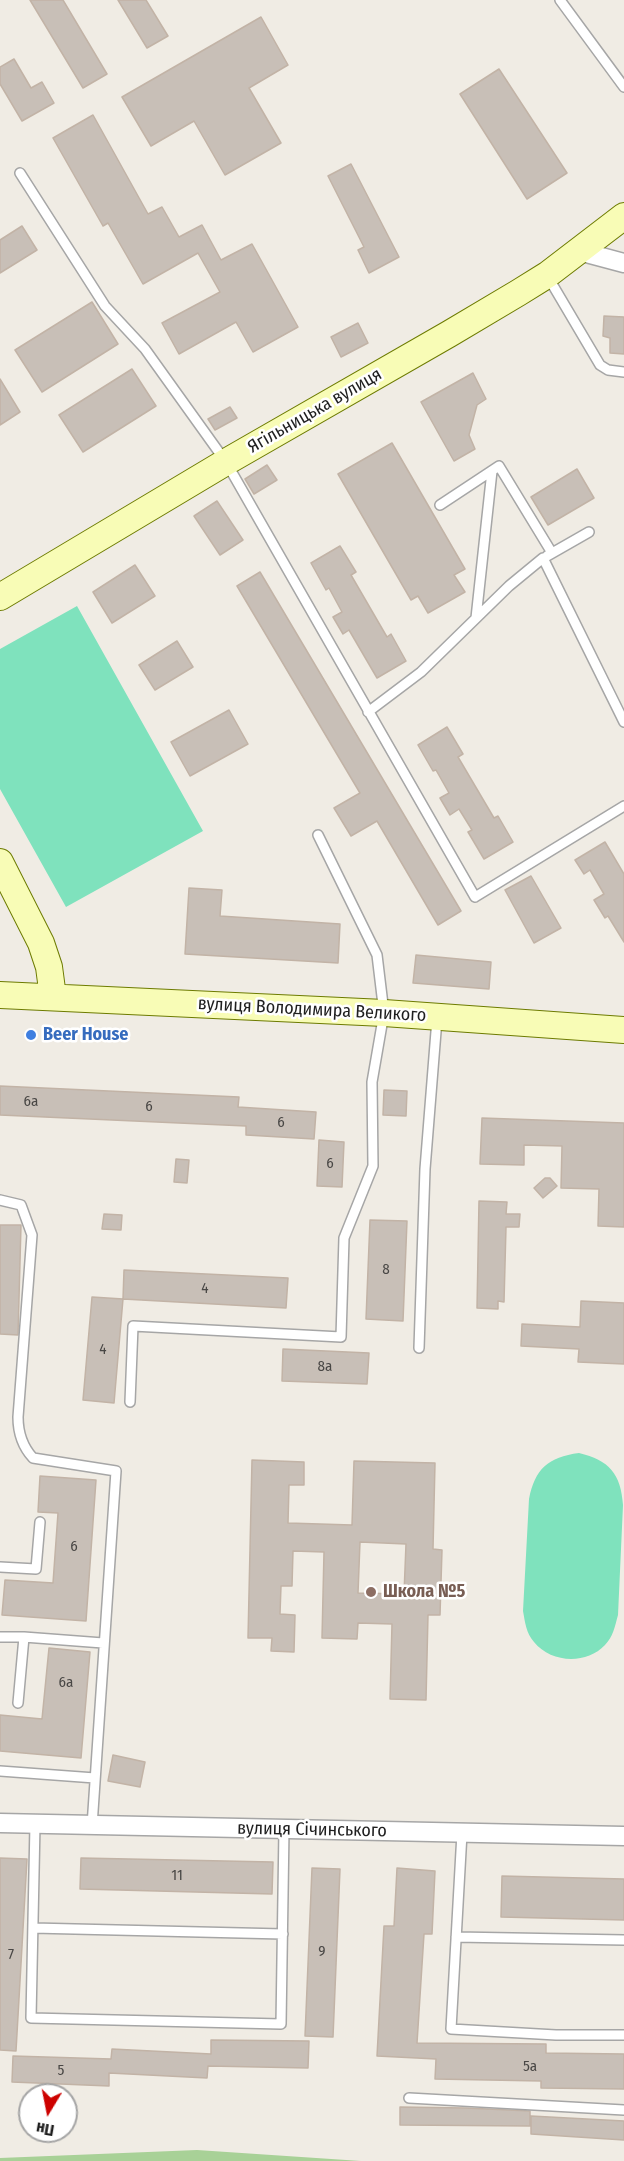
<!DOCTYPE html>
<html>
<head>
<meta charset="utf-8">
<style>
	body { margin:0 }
	#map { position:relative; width:624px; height:2161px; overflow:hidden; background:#f0ece4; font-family:"Fira Sans Condensed",sans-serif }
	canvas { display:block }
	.north { position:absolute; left:18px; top:2083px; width:60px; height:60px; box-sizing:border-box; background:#fff; border:2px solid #a5a5a5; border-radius:50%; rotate:190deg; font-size:16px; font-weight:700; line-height:24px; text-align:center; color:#1f1f1f }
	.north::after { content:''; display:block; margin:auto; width:21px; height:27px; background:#cd0200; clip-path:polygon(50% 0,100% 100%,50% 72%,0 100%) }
</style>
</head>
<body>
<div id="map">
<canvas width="624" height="2161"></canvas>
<div class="north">Пн</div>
</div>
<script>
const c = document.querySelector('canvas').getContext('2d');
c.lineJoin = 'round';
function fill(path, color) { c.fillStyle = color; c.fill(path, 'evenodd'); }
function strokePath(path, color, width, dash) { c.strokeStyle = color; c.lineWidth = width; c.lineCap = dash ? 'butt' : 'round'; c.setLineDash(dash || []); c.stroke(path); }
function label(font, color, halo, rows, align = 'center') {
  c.font = font + ' "Fira Sans Condensed",sans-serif'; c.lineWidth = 5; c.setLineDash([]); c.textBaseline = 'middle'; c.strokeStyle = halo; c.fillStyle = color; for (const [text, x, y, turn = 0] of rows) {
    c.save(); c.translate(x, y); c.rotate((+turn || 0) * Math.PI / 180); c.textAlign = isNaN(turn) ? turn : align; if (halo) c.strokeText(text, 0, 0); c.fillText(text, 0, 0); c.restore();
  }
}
fill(new Path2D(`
	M197 2150 361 2161H0V2158Z`), '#a8d197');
fill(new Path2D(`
	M77 606 203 831 66 907 0 789V649Z
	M579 1453C609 1460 621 1474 623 1505L618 1615C615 1626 613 1637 605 1645 586 1665 551 1663 534 1642 526 1633 525 1622 523 1611L529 1499C535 1469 548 1457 579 1453Z`), '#7fe2bd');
const building = new Path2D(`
	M30 0H63L107 74 83 88Z
	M118 0H146L168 36 147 48Z
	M261 17 288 65 249 88 281 143 225 175 194 121 151 146 122 97Z
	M14 59 31 88 42 82 54 103 22 121 0 84V67Z
	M499 69 567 173 527 199 460 94Z
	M93 115 148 214 162 207 179 237 202 225 221 260 252 244 298 327 253 352 236 322 179 354 162 323 220 292 198 253 143 284 108 223 103 226 53 138Z
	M351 164 399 257 369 273 358 250 364 247 328 176Z
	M22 226 37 250 0 273V240Z
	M92 302 118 344 42 392 15 350Z
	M604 316 624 317V354L610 353V338L603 336Z
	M358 323 368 343 341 357 331 337Z
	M132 369 156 406 83 452 59 415Z
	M473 373 486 399 477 405 469 435 475 449 454 461 421 402Z
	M0 379 20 412 0 425Z
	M230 407 237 418 215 430 208 419Z
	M392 443 465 569 454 575 465 592 428 613 418 596 411 600 338 474Z
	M267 465 277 480 254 494 245 479Z
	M577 469 594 498 548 525 531 497Z
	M217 501 243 540 220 555 194 516Z
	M340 546 356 572 351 575 387 637 391 634 406 661 377 678 349 630 343 634 333 617 342 612 329 588 326 590 311 563Z
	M135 565 155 596 112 623 93 592Z
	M260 572 461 911 438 925 377 821 351 836 334 808 360 793 237 586Z
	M177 641 193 667 155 690 139 665Z
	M229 710 248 744 190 776 171 742Z
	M447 727 463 754 458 757 494 818 498 816 513 842 484 859 468 832 472 830 459 809 450 815 440 798 449 793 436 770 433 771 418 745Z
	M605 842 624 874V942L608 916 605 918 594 900 604 894 590 870 584 874 575 860Z
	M531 876 561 928 534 943 505 890Z
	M189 888 222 890 220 916 340 924 338 963 185 954Z
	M416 955 491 962 489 989 413 983Z
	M0 1086 239 1097 238 1107 316 1112 314 1139 246 1135V1126L0 1115Z
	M384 1090 407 1091 406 1116 383 1115Z
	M482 1118 624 1123V1227L598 1226 599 1189 561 1188 562 1146 524 1145V1165L480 1164Z
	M319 1140 344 1142 342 1187 317 1186Z
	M176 1159 189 1160 187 1183 174 1182Z
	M545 1178H550L557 1186 543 1198 534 1188Z
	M479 1201 507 1202 506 1214H520L519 1227H506L504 1302 498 1301V1309L477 1308Z
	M104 1214 122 1215 121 1230 102 1229Z
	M370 1220 407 1221 403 1321 366 1319Z
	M0 1225H21L18 1335 0 1334Z
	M124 1270 288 1278 286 1308 123 1299Z
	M92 1297 123 1299 114 1403 83 1400Z
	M581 1301 624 1303V1364L578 1362 579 1349 521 1346 522 1324 580 1327Z
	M283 1349 369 1353 367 1384 282 1381Z
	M252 1460 304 1462V1485H289L288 1523 352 1525 354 1461 435 1463 433 1549 442 1550 440 1615H428L426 1700 390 1699 392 1624 358 1623 357 1639 322 1638 324 1552 293 1551 292 1586H281L280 1614 295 1615 294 1652 271 1651 272 1638H248ZM360 1542 406 1544 404 1594 358 1593Z
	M40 1476 96 1480 86 1621 2 1615 5 1580 53 1583 58 1513 38 1512Z
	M49 1648 90 1652 81 1758 0 1751V1715L42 1719Z
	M113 1755 145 1762 140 1787 108 1781Z
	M0 1858 27 1859 16 2051 0 2050Z
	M81 1858 273 1862 272 1894 80 1889Z
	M312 1868 340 1869 333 2037 305 2036Z
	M397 1868 435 1871 432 1934H424L417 2043 546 2044V2053L624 2054V2089L541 2088V2081L435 2079 436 2059 377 2056 384 1926H394Z
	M502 1876 624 1879V1920L501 1917Z
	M211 2040 309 2041 308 2068 208 2066 207 2078 109 2073V2086L12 2082 13 2056 111 2059 112 2049 211 2054Z
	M400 2107 466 2108 530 2111V2126L400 2125Z
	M531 2116 624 2121V2140L531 2134Z`);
fill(building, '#c8bfb7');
strokePath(building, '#c2b3a6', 1.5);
const service = new Path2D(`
	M560 0 624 87
	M20 173 105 306 145 349 226 462 475 897 624 806
	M548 277 600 365 608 370 624 372
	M440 505 499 466 552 553
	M547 556 589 532
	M476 618 492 471
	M368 712 421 672 509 586 543 558 624 722
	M0 1200 21 1205 32 1235 18 1417C18 1433 22 1446 33 1458L116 1471 92 1826
	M419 1348 425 1169 437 1019
	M130 1402 133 1326 341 1337 344 1238 373 1166 372 1082 384 1013 377 955 318 835
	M0 1567 36 1569 40 1522
	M0 1637H24L18 1703
	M24 1637 103 1643
	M0 1771 95 1778
	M35 1824 31 2018 281 2024 284 1829
	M462 1833 451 2029 556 2035H624
	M33 1928 283 1934
	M456 1937 624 1940
	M409 2098 624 2110`);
const minor = new Path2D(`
	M579 251 624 263
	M0 1823 624 1836`);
const secondary = new Path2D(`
	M0 597 226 462 449 334 518 293 547 275 624 216
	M0 862 41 943 49 967 53 997
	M0 995 384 1013 624 1030`);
strokePath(service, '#a6a6a6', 12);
strokePath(minor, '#a6a6a6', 21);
strokePath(secondary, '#6d7b00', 28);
strokePath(service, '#fff', 9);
strokePath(minor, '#fff', 18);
strokePath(secondary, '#f8fcb6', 26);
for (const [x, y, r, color] of [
	[31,1035,6,"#3f7fe0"],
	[371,1592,6,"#8d6e63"]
]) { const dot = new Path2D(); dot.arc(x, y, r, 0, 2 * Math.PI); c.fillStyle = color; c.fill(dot); strokePath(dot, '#fff', 2); }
label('15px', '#494745', null, [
	["6а",31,1102],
	["6",149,1107],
	["6",281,1123],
	["6",330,1164],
	["8",386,1270],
	["4",205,1289],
	["4",103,1350],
	["8а",325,1367],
	["6",74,1547],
	["6а",66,1683],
	["11",177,1876],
	["9",322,1952],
	["7",11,1955],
	["5а",530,2067],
	["5",61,2071]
]);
label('18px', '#1f1f1f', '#fff', [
	["Ягільницька вулиця",315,411,-30],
	["вулиця Володимира Великого",312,1010,3],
	["вулиця Січинського",312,1830,1]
]);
label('bold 18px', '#366cbe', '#fff', [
	["Beer House",43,1035]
], 'left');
label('bold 18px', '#785e54', '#fff', [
	["Школа №5",383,1592]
], 'left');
</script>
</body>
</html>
